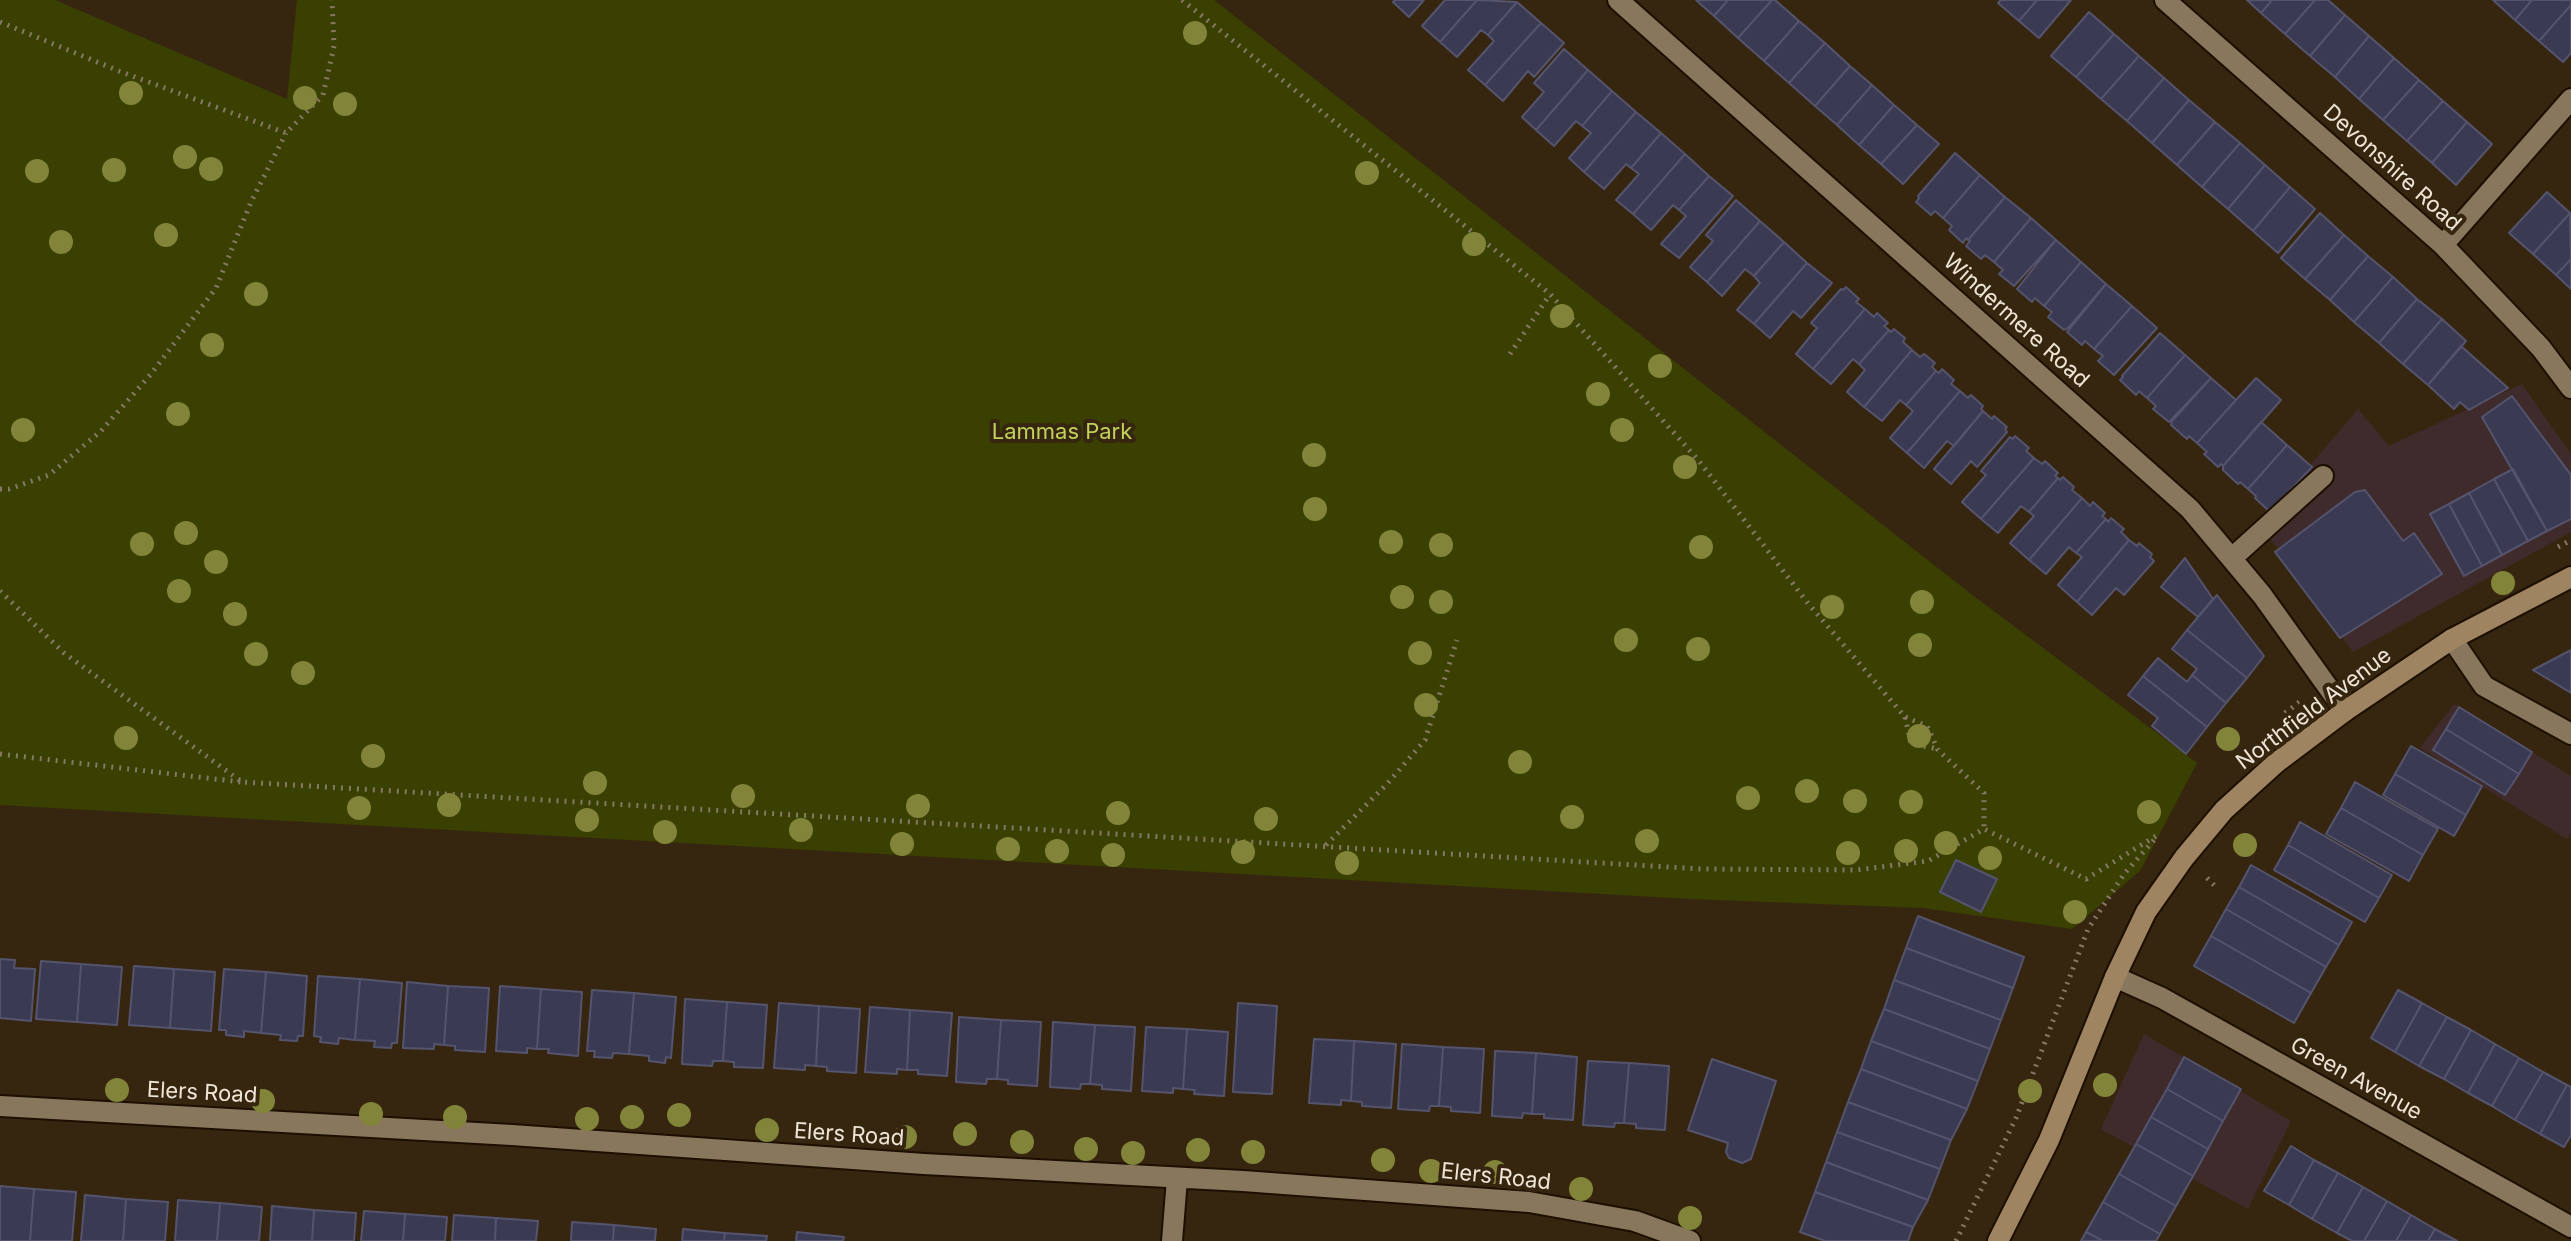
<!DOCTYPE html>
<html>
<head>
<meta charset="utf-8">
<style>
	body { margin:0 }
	canvas { display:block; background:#36260f }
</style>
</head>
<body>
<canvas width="2571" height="1241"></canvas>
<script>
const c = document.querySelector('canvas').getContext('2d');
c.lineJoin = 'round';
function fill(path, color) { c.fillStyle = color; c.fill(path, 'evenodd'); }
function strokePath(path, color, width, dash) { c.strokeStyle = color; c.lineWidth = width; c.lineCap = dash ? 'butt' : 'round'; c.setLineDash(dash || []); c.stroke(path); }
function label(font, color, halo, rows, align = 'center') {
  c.font = font + ' Inter,sans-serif'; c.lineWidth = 8; c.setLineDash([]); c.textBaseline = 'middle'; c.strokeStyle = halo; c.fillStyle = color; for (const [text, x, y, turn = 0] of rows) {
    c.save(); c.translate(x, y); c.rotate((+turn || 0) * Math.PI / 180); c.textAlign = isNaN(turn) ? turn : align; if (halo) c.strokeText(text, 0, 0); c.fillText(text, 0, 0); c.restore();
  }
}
fill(new Path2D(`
	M2522 384 2571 454V532L2353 652 2260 524 2358 409 2389 446Z
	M2454 704 2571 776V833L2567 839 2420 748Z
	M2144 1034 2291 1121 2248 1209 2101 1129Z`), '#3f2b2b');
fill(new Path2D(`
	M0 0H55L287 99 297 0H1214L1971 594 2197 763 2140 871 2072 929 1923 908 1692 899 0 805Z`), '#394002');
const building = new Path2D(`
	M1395 0H1424L1409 17 1393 2Z
	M1445 0H1477L1440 42 1422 26Z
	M1477 0 1517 2 1488 35 1481 30 1457 57 1440 42Z
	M1696 0H1728L1714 16Z
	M1728 0H1772L1738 38 1714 16Z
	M1772 0H1775L1799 21 1764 61 1738 38Z
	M2001 0H2037L2019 21 1998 3Z
	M2037 0H2071L2039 38 2019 21Z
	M2247 0H2272L2261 13Z
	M2272 0H2315L2285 34 2261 13Z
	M2315 0H2328L2345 15 2310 56 2285 34Z
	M2493 0H2532L2515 20Z
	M2532 0H2571V5L2539 41 2515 20Z
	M1517 2 1541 23 1485 85 1468 70 1494 41 1488 35Z
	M2571 5V53L2563 62 2539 41Z
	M2089 12 2114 34 2076 77 2051 56Z
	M2345 15 2369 36 2335 77 2310 56Z
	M1799 21 1825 43 1789 83 1764 61Z
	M1541 23 1564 43 1534 77 1528 71 1503 101 1485 85Z
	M2114 34 2139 56 2101 99 2076 77Z
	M2369 36 2394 58 2359 99 2335 77Z
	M1825 43 1850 66 1815 106 1789 83Z
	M1564 49 1588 70 1536 130 1522 117 1544 92 1534 83Z
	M2139 56 2164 78 2127 121 2101 99Z
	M2394 58 2419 80 2383 120 2359 99Z
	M1850 66 1872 85 1837 125 1815 106Z
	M1588 70 1612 91 1582 126 1576 121 1554 146 1536 130Z
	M2164 78 2189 100 2152 143 2127 121Z
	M2419 80 2443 101 2407 141 2383 120Z
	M1872 85 1894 105 1859 145 1837 125Z
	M1612 91 1636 112 1584 172 1569 158 1591 133 1582 126Z
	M2189 100 2215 122 2177 165 2152 143Z
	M2443 101 2467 122 2432 163 2407 141Z
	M1894 105 1917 125 1881 164 1859 145Z
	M1636 112 1661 133 1631 168 1626 164 1604 189 1584 172Z
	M2215 122 2240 143 2202 187 2177 165Z
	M2467 122 2492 144 2456 185 2432 163Z
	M1917 125 1939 144 1903 184 1881 164Z
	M1661 133 1685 154 1633 214 1616 200 1639 174 1631 168Z
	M2240 143 2265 165 2228 209 2202 187Z
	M1955 153 1980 175 1943 218 1935 211 1931 215 1916 202 1919 198 1918 196Z
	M1685 154 1709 176 1679 210 1673 205 1651 230 1633 214Z
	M2265 165 2290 187 2253 231 2228 209Z
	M1980 175 2005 197 1968 240 1966 238 1963 243 1949 230 1952 226 1943 218Z
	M1709 176 1733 196 1679 258 1661 244 1686 216 1679 210Z
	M2290 187 2315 209 2278 253 2253 231Z
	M2547 192 2570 213 2533 254 2509 233Z
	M2005 197 2031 218 1994 262 1985 255 1981 259 1966 246 1970 241 1968 240Z
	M1736 200 1760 221 1707 282 1690 267 1713 241 1706 235Z
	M2320 213 2344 235 2305 279 2281 258Z
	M2570 213 2571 259 2556 275 2533 254Z
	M2031 218 2056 240 2014 286 1999 274 2003 270 1994 262Z
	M1760 221 1784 242 1754 276 1745 269 1722 296 1707 282Z
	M2344 235 2368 256 2330 300 2305 279Z
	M2056 240 2081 262 2044 306 2035 298 2032 302 2017 289Z
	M1784 242 1807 263 1754 324 1737 310 1760 283 1754 276Z
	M2368 256 2393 277 2354 322 2330 300Z
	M2571 259V289L2556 275Z
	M2081 262 2106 284 2069 327 2064 330 2048 317 2052 312 2044 306Z
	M1807 263 1832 283 1801 318 1793 311 1770 338 1754 324Z
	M2393 277 2417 299 2379 343 2354 322Z
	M2106 284 2132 306 2094 349 2085 341 2082 345 2067 332Z
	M1846 287 1859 299 1856 302 1865 309 1813 369 1796 354 1817 328 1811 323 1841 289 1843 290Z
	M2417 299 2442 319 2403 364 2379 343Z
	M2132 306 2157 328 2114 375 2098 361 2103 356 2094 349Z
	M1865 309 1874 317 1877 313 1888 323 1884 326 1889 330 1859 364 1853 359 1831 384 1813 369Z
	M2442 319 2466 341 2428 385 2403 364Z
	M1894 329 1905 338 1903 342 1912 350 1864 407 1847 392 1865 370 1859 364 1889 330 1891 332Z
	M2160 333 2185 355 2147 398 2139 391 2136 395 2120 380 2123 377 2122 376Z
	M2461 346 2508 388 2469 410 2460 402 2454 409 2428 385Z
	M1912 350 1920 357 1924 354 1935 363 1932 367 1936 371 1906 405 1900 400 1882 421 1864 407Z
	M2185 355 2211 378 2169 422 2153 409 2156 406 2147 398Z
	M1942 369 1954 380 1951 384 1960 391 1907 453 1890 438 1913 411 1906 405 1936 371 1939 373Z
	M2211 378 2236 400 2197 443 2189 436 2187 439 2171 425 2172 421Z
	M2256 378 2281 400 2223 466 2221 464 2218 467 2204 454 2207 452 2197 443Z
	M1960 391 1968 398 1971 395 1983 406 1981 409 1983 411 1954 446 1947 441 1924 468 1907 453Z
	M2512 396 2571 475V519L2547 531 2482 417Z
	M1983 411 1992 419 1994 416 2007 427 2005 429 2007 432 1977 467 1971 461 1951 484 1934 469Z
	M2261 422 2287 445 2248 489 2240 482 2238 484 2223 470V466Z
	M2015 436 2029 448 2026 451 2034 458 1981 519 1962 502 1986 475 1981 471 2010 437 2013 439Z
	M2287 445 2312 467 2270 512 2255 498 2256 496 2248 489Z
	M2034 458 2042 464 2045 461 2058 473 2055 476 2058 478 2029 512 2021 506 1998 533 1981 519Z
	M2513 469 2547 531 2528 541 2494 479Z
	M2063 477 2074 487 2072 490 2082 498 2029 560 2010 543 2034 516 2029 512 2058 478 2060 480Z
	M2494 479 2528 541 2502 555 2469 493Z
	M2365 490 2403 541 2414 533 2442 574 2340 638 2275 552 2355 492Z
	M2469 493 2502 555 2482 566 2449 504Z
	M2082 498 2090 506 2093 502 2105 513 2102 516 2106 519 2076 553 2069 547 2046 574 2029 560Z
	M2449 504 2482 566 2464 576 2430 514Z
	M2111 518 2124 529 2121 532 2129 540 2077 602 2058 585 2082 557 2076 553 2106 519 2108 522Z
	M2129 540 2137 546 2139 543 2152 554 2150 557 2154 561 2124 595 2116 588 2092 615 2077 602Z
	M2185 558 2213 599 2198 617 2161 587Z
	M2217 595 2264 656 2247 678 2187 630Z
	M2187 630 2247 678 2226 703 2192 675 2197 669 2172 649Z
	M2571 650V693L2533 670Z
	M2158 658 2187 682 2192 675 2226 703 2207 727 2143 676Z
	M2143 676 2207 727 2186 754 2152 726 2158 718 2128 695Z
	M2459 707 2532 752 2519 774 2446 729Z
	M2446 729 2519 774 2505 795 2433 750Z
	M2411 746 2482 786 2466 815 2395 774Z
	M2395 774 2466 815 2454 836 2383 795Z
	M2355 782 2438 829 2423 855 2341 808Z
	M2341 808 2423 855 2409 881 2326 834Z
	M2300 822 2392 875 2379 898 2288 845Z
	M2288 845 2379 898 2365 922 2274 870Z
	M1956 860 1997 879 1981 912 1940 892Z
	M2251 865 2352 922 2339 945 2239 887Z
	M2239 887 2339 945 2326 967 2226 909Z
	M2226 909 2326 967 2311 993 2211 936Z
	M1918 916 2024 957 2013 988 1906 948Z
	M2211 936 2311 993 2294 1023 2194 966Z
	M1906 948 2013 988 2001 1020 1894 980Z
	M0 959 15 960 14 968 35 969 31 1021 0 1018Z
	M41 961 81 964 77 1022 36 1019Z
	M81 964 122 967 117 1025 77 1022Z
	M134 966 174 969 170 1028 129 1025Z
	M174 969 215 972 211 1031 170 1028Z
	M224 969 266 972 261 1033 244 1031V1037L226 1035V1030H219Z
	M266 972 307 976 303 1036H298L297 1041 280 1040 281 1035 261 1033Z
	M318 976 360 979 355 1040 339 1038 338 1044 320 1042 321 1037 314 1036Z
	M360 979 402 983 397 1043H392L391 1048 374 1047 375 1041 355 1040Z
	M1894 980 2001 1020 1990 1049 1884 1009Z
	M407 982 448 986 444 1045 434 1044V1049L403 1048Z
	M448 986 489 988 485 1052 455 1050V1046L444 1045Z
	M500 986 541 989 537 1049 527 1048V1053L496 1051Z
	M541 989 582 992 578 1056 548 1053 549 1049H537Z
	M592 990 634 993 629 1054 613 1053 612 1058 594 1057 595 1051H587Z
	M2398 990 2422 1003 2395 1052 2371 1038Z
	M634 993 676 997 671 1058 666 1057 665 1063 649 1061V1056L629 1054Z
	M685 999 727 1002 723 1061H713L712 1066 682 1064Z
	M727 1002 767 1005 763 1068 734 1067V1062L723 1061Z
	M779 1003 819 1006 816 1066 805 1065V1070L774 1068Z
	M1238 1003 1277 1006 1272 1094 1233 1092Z
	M2422 1003 2447 1017 2419 1066 2395 1052Z
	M819 1006 860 1009 856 1073 827 1071V1067L816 1066Z
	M870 1007 910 1010 907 1070 897 1069V1074L865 1072Z
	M1884 1009 1990 1049 1978 1081 1871 1041Z
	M910 1010 952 1013 947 1076 918 1074V1070H907Z
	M959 1017 1001 1020 997 1079H987L986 1084 956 1082Z
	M2447 1017 2471 1030 2444 1079 2419 1066Z
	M1001 1020 1041 1022 1037 1086 1008 1084V1080L997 1079Z
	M1053 1022 1095 1025 1090 1084H1081L1080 1089 1050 1087Z
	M1095 1025 1135 1027 1131 1091 1102 1089V1085L1090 1084Z
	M1146 1027 1187 1029 1183 1089 1173 1088V1093L1142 1091Z
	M1187 1029 1228 1032 1224 1096 1194 1094 1195 1090 1183 1089Z
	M2471 1030 2495 1044 2468 1093 2444 1079Z
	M1314 1039 1354 1041 1351 1101 1341 1100V1105L1309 1103Z
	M1354 1041 1396 1044 1391 1108 1362 1106V1102L1351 1101Z
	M1871 1041 1978 1081 1967 1109 1861 1069Z
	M1402 1044 1443 1047 1439 1106H1430L1429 1111 1398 1109Z
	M2495 1044 2519 1058 2492 1106 2468 1093Z
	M1443 1047 1484 1049 1480 1113 1451 1111V1107L1439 1106Z
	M1495 1051 1536 1053 1532 1114 1523 1113 1522 1118 1492 1116Z
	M1536 1053 1577 1057 1573 1120 1544 1118V1114H1532Z
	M2184 1057 2241 1089 2223 1121 2167 1089Z
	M2519 1058 2543 1072 2515 1120 2492 1106Z
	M1712 1059 1776 1081 1751 1159 1742 1163 1729 1158 1726 1152 1728 1143 1688 1130Z
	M1588 1061 1629 1063 1624 1123H1615L1614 1127 1583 1125Z
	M1629 1063 1669 1066 1665 1130 1636 1128V1124L1624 1123Z
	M1861 1069 1967 1109 1951 1140 1848 1102Z
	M2543 1072 2567 1085 2540 1134 2515 1120Z
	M2567 1085 2571 1087V1135L2564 1147 2540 1134Z
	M2167 1089 2223 1121 2208 1149 2151 1117Z
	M1848 1102 1951 1140 1940 1169 1837 1132Z
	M2151 1117 2208 1149 2193 1176 2136 1144Z
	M1837 1132 1940 1169 1928 1200 1826 1162Z
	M2136 1144 2193 1176 2176 1206 2119 1174Z
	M2291 1146 2314 1160 2289 1205 2264 1191Z
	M2314 1160 2338 1173 2312 1219 2289 1205Z
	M1826 1162 1928 1200 1913 1227 1815 1192Z
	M2338 1173 2363 1187 2337 1233 2312 1219Z
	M2119 1174 2176 1206 2160 1234 2103 1202Z
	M0 1186 34 1189 30 1241H0Z
	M2363 1187 2387 1201 2364 1241H2352L2337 1233Z
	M34 1189 76 1192 72 1241H30Z
	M1815 1192 1913 1227 1908 1241H1825L1800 1232Z
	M85 1195 126 1199 123 1241H81Z
	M126 1199 168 1202 165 1241H123Z
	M178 1200 220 1203 217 1241H175Z
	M2387 1201 2411 1215 2396 1241H2364Z
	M2103 1202 2160 1234 2156 1241H2103L2086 1232Z
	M220 1203 262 1207 259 1241H217Z
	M272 1206 314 1210 312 1241H270Z
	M314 1210 356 1213 354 1241H312Z
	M364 1211 405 1214 403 1241H361Z
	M405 1214 447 1217 445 1241H403Z
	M454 1215 496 1218 495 1241H452Z
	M2411 1215 2435 1229 2428 1241H2396Z
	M496 1218 538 1221 536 1241H495Z
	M572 1222 614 1225 613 1241H571Z
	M614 1225 656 1229 655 1241H613Z
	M683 1229 725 1233 724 1241H682Z
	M2435 1229 2457 1241H2428Z
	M797 1232 844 1237 843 1241H796Z
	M2086 1232 2103 1241H2081Z
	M725 1233 767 1236 766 1241H724Z`);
fill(building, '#3b3a53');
strokePath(building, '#55546e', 2);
const lane = new Path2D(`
	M2232 558 2323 476`);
const street = new Path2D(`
	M1618 0 2190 509 2262 595 2345 711
	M2165 0 2443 245 2541 348 2571 388
	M2443 245 2571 99
	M2452 639 2484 686 2571 734
	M2115 977 2162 998 2571 1227
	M0 1106 512 1135 924 1164 1243 1181 1529 1202 1635 1221 1690 1241
	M1172 1241 1177 1179`);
const secondary = new Path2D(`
	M1998 1241 2049 1140 2115 977 2146 912 2184 858 2224 810 2276 763 2345 711 2452 639 2571 577`);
strokePath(lane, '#1d0f00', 24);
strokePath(street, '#1d0f00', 24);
strokePath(secondary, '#1d0f00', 24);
strokePath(new Path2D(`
	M1182 0 1550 294 1699 461 1807 602 1905 717 1927 726 1938 750 1984 793V829
	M0 22 119 71 286 133 323 95 334 46 332 0
	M1510 354 1550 294
	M0 489H9L49 475 101 431 151 374 216 288 251 202 286 133
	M2558 547 2571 540
	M0 591 64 653 242 782 1702 869 1856 870 1928 861 1984 829 2086 879 2159 834
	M2285 713 2302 700
	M1905 717 1911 743 1937 749
	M0 754 241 782
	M1326 845 1387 784 1425 740 1457 640
	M2207 878 2216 887
	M1956 1241 2016 1118 2088 929 2124 874 2154 840`), '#857864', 5, [2, 6]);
strokePath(lane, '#89775d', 20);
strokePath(street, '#89775d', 20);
strokePath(secondary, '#9e8461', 20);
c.fillStyle = '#828439';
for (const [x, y] of [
	[1195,33],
	[131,93],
	[305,98],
	[345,104],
	[185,157],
	[211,169],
	[114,170],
	[37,171],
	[1367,173],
	[166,235],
	[61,242],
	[1474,244],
	[256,294],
	[1562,316],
	[212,345],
	[1660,366],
	[1598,394],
	[178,414],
	[23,430],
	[1622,430],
	[1314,455],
	[1685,467],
	[1315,509],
	[186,533],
	[1391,542],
	[142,544],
	[1441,545],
	[1701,547],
	[216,562],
	[2503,583],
	[179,591],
	[1402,597],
	[1441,602],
	[1922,602],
	[1832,607],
	[235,614],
	[1626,640],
	[1920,645],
	[1698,649],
	[1420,653],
	[256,654],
	[303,673],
	[1426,705],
	[1919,736],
	[126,738],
	[2228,739],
	[373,756],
	[1520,762],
	[595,783],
	[1807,791],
	[743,796],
	[1748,798],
	[1855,801],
	[1911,802],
	[449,805],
	[918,806],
	[359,808],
	[2149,812],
	[1118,813],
	[1572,817],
	[1266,819],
	[587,820],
	[801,830],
	[665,832],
	[1647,841],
	[1946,843],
	[902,844],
	[2245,845],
	[1008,849],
	[1057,851],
	[1906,851],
	[1243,852],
	[1848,853],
	[1113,855],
	[1990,858],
	[1347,863],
	[2075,912],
	[2105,1085],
	[117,1090],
	[2030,1091],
	[263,1101],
	[371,1114],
	[679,1115],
	[455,1117],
	[632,1117],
	[587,1119],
	[767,1130],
	[965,1134],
	[905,1137],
	[1022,1142],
	[1086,1149],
	[1198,1150],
	[1253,1152],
	[1133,1153],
	[1383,1160],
	[1431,1171],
	[1495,1172],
	[1581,1189],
	[1690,1218]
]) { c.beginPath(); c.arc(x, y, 12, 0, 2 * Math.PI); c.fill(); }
label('22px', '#efe5d7', '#36260f', [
	["Devonshire Road",2392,168,42],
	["Windermere Road",2016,321,42],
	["Northfield Avenue",2314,709,-37],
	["Green Avenue",2356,1079,29],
	["Elers Road",202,1093,3],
	["Elers Road",849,1135,4],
	["Elers Road",1496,1177,6]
]);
label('22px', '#c0d15c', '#36260f', [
	["Lammas Park",1062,432]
]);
</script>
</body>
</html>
